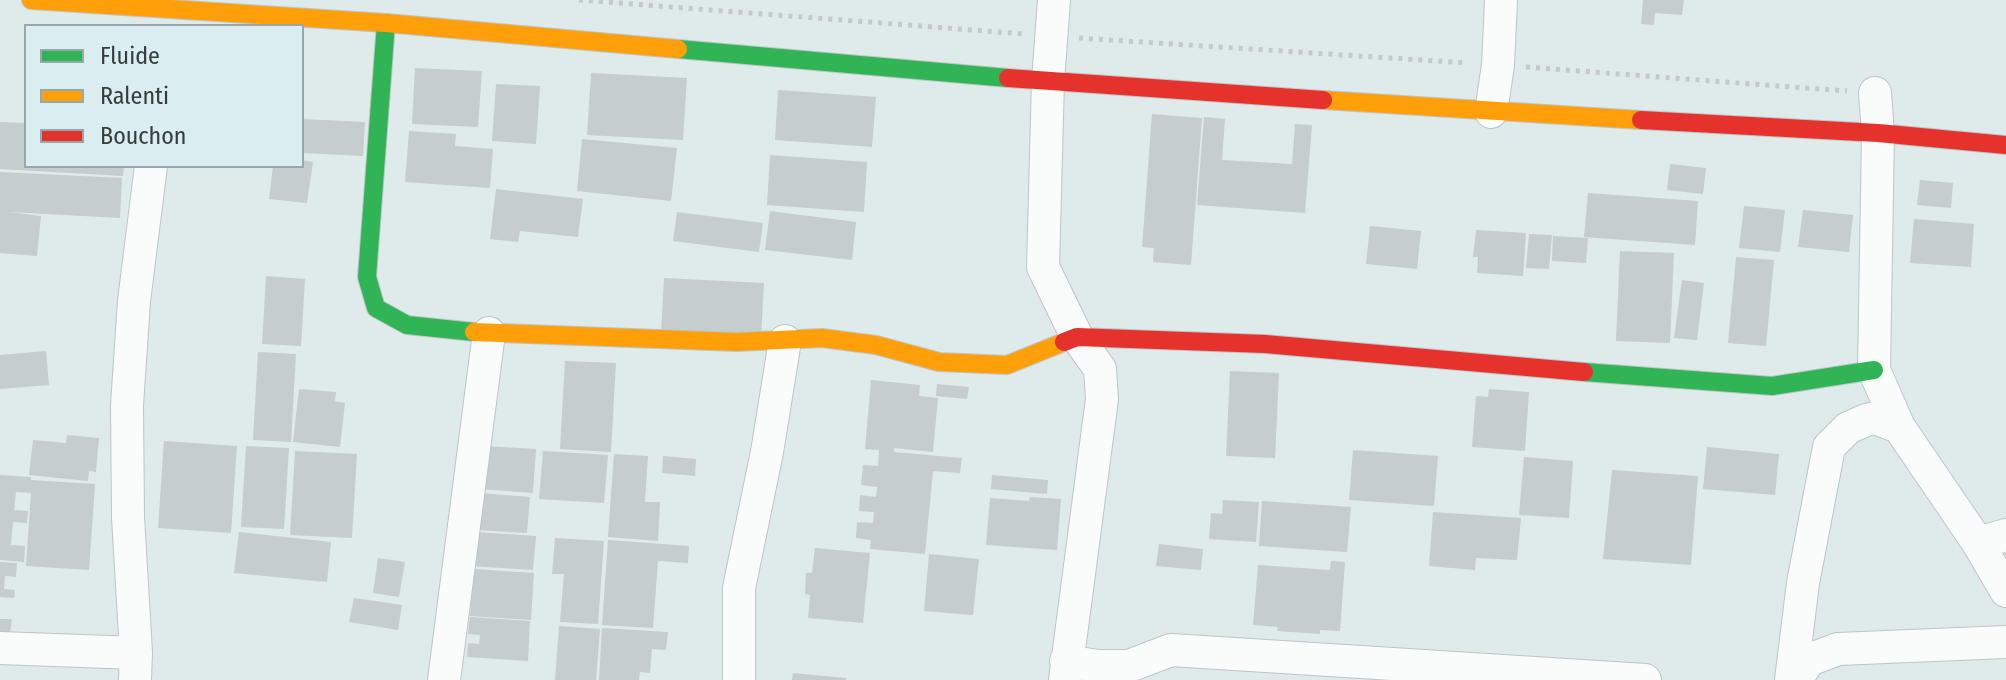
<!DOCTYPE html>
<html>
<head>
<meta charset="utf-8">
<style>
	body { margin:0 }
	#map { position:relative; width:2006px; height:680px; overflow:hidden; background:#dfeaeb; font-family:"Fira Sans Condensed",sans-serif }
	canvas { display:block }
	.legend { position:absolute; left:24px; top:24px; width:280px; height:144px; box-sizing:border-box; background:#daedf0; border:2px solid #98a7a9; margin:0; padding:10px 14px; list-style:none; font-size:24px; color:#353d3e }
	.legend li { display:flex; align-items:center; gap:16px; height:40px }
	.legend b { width:40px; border:2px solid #98a7a9 }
</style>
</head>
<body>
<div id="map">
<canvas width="2006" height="680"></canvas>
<ul class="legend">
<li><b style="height:10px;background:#30b455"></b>Fluide</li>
<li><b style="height:10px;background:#ff9f0a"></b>Ralenti</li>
<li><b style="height:10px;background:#e5322d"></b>Bouchon</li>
</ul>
</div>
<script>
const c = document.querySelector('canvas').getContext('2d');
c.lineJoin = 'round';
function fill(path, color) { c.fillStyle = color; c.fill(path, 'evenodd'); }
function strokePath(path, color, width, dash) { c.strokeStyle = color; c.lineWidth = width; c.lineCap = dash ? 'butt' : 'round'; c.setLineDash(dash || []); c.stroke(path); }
fill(new Path2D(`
	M1643 0H1684L1682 15 1655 13 1654 25 1641 24Z
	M415 68 482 71 478 127 412 124Z
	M591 73 687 78 683 140 587 135Z
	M496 84 540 86 536 144 492 141Z
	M778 90 876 97 872 147 775 140Z
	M1152 114 1202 118 1191 265 1153 262 1154 248 1142 247Z
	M1204 117 1225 119 1222 160 1292 164 1295 124 1312 125 1305 213 1197 205Z
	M302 119 365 122 363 156 302 153Z
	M0 122 26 123V166H124L123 176 0 169Z
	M409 131 456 134 455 146 493 149 490 188 405 182Z
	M582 139 677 148 671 201 577 191Z
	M770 155 867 162 864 212 767 205Z
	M302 160 313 162 307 203 269 199 273 166H302Z
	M1670 164 1706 168 1703 194 1667 190Z
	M0 172 122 178 120 218 9 212 41 216 37 256 0 253Z
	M1920 180 1953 183 1951 208 1917 205Z
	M496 189 583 199 578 237 520 231 518 242 490 239Z
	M1588 193 1698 201 1695 245 1584 237Z
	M1744 206 1785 210 1780 252 1739 248Z
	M1803 210 1853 215 1849 252 1798 247Z
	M770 211 856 222 852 260 765 250Z
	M677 212 763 223 759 252 673 241Z
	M1914 219 1974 224 1971 267 1910 263Z
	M1370 226 1421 231 1417 269 1366 264Z
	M1476 230 1526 233 1523 276 1477 273 1478 257H1473Z
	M1529 234 1552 235 1549 269 1526 268Z
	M1553 236 1588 238 1586 263 1552 261Z
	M1620 251 1674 253 1670 343 1616 341Z
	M1736 257 1774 260 1766 346 1728 343Z
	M266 276 305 279 301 346 262 344Z
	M664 278 764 283 761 338 661 333Z
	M1682 280 1704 283 1697 340 1674 338Z
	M46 351 49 385 0 389V355Z
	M258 352 296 354 291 442 253 440Z
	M565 361 616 363 611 452 560 449Z
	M1230 371 1279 373 1275 458 1226 456Z
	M871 380 920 385 919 396 938 398 933 452 894 448V452L962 458 960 473 933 471 925 554 870 549 871 540 856 538 857 522 873 523 874 512 859 511 860 495 876 497 877 487 861 485 863 465 878 466 879 450 865 449Z
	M937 384 969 387 967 399 936 396Z
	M299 389 336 392 335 401 345 403 340 447 293 442Z
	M1489 389 1529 392 1525 451 1472 447 1476 396 1488 397Z
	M67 435 99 438 96 472 89 471 88 481 29 475 33 440 66 443Z
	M164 441 237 446 231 533 158 528Z
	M246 446 289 448 284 529 241 527Z
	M485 446 536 449 533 493 481 489Z
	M1707 447 1779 454 1775 495 1703 489Z
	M1353 450 1438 456 1434 506 1349 500Z
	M295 451 357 454 352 538 290 535Z
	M543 451 608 455 604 503 539 499Z
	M614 454 648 456 645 502H660L658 541 608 537Z
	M663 456 696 459 695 476 662 473Z
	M1524 457 1573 461 1569 518 1519 515Z
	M1612 470 1698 476 1691 565 1603 559Z
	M0 475 31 477V480L95 484 89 570 26 566 31 493 16 492 14 510 28 511 27 523 13 522 11 545 25 546 24 562 0 560Z
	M992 475 1048 480 1047 494 991 489Z
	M479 493 530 497 527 533 476 530Z
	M1030 497 1061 499 1057 550 986 545 990 498 1029 501Z
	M1223 500 1259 502 1256 542 1209 539 1211 513 1222 514Z
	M1262 501 1351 507 1347 552 1259 546Z
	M1433 512 1521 518 1517 560 1476 558 1475 570 1429 566Z
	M239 532 331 542 327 582 234 573Z
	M474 532 536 536 533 570 471 566Z
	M555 538 604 541 598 624 560 622 564 574H552Z
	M608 540 689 546 688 563 658 561 653 628 602 625Z
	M1159 544 1203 549 1201 570 1156 566Z
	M815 548 870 553 863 623 808 618 810 595 805 594 806 573H812Z
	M929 554 979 559 973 615 924 611Z
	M378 558 405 562 399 597 373 593Z
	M1331 561 1345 562 1340 631 1320 630V634L1277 631 1278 627 1253 625 1258 565 1330 570Z
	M0 562 17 563 16 577 5 576 4 589 15 590 14 598 0 597Z
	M474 569 534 573 531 620 470 616Z
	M354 598 402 605 398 630 349 622Z
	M470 617 530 621 528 661 467 657 468 643 479 644 480 635 468 634Z
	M0 619H12L10 633 0 632Z
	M559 626 600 629 596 680H555Z
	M602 628 668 632 666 650 652 649 650 673 640 672 639 680H599Z
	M793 673 846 678V680H792Z`), '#c5cdce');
const street = new Path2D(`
	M1054 0 1048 81 1043 267 1077 337 1100 369 1102 399 1065 680
	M1875 93 1878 133 1874 370 1899 427 1978 543 2006 591
	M1491 112 1498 65 1501 0
	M1978 543 2006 535
	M0 648 136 653
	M1066 661 1098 666H1129L1171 650 1645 680
	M135 680 136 653 128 517 127 405 134 301 151 166
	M444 680 489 333
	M739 680V588L767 452 785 341
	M1791 680 1803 583 1829 447 1848 428 1866 420 1875 418 1899 427
	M1796 680 1809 660 1838 649 2006 642`);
const fast = new Path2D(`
	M386 23 367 277 376 308 407 325 474 332
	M678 49 1008 78
	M1584 372 1772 386 1874 370`);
const slow = new Path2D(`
	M31 0 386 23 678 49
	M1323 100 1641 120
	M474 332 737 342 822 338 876 345 939 362 1007 365 1064 342`);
const jam = new Path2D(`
	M1008 78 1323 100
	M1641 120 1878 133 2006 145
	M1064 342 1077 337 1265 344 1584 372`);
strokePath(street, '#bdc5c7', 34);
strokePath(fast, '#bdc5c7', 20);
strokePath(slow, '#bdc5c7', 20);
strokePath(jam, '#bdc5c7', 20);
strokePath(new Path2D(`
	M579 0 1025 34
	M1079 38 1468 63
	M1526 67 1847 91`), '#c5c9ca', 5, [4, 6]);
strokePath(street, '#fafcfc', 32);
strokePath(fast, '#30b455', 18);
strokePath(slow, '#ff9f0a', 18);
strokePath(jam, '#e5322d', 18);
</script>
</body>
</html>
